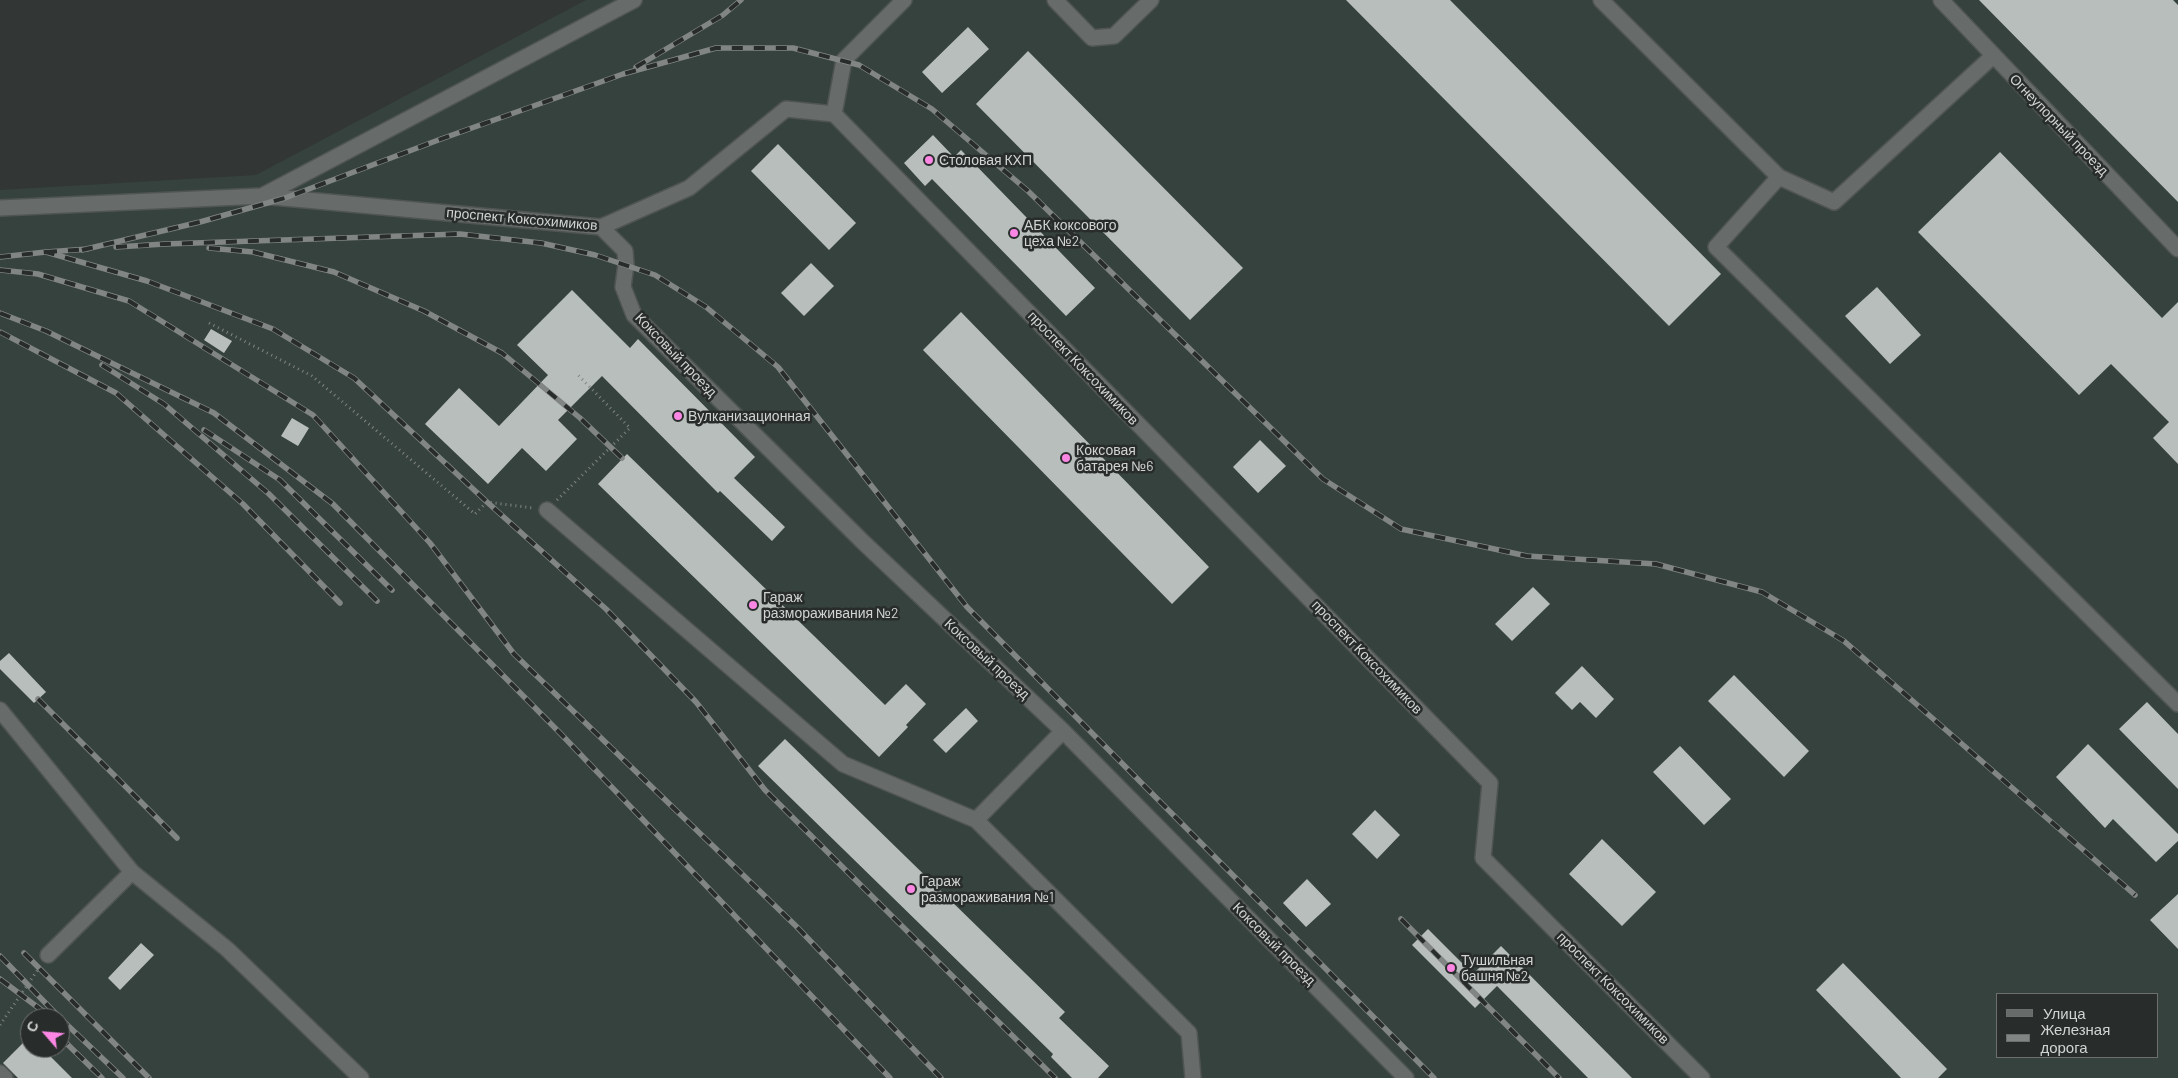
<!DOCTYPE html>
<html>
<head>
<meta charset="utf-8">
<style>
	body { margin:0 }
	#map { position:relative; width:2178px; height:1078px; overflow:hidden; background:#323635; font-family:Barlow,sans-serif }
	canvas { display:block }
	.legend { position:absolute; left:1996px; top:993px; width:162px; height:65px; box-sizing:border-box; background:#282c2b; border:1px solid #6c6f6e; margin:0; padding:6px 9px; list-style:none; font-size:15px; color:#d1d4d3 }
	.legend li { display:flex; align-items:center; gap:10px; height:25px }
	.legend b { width:25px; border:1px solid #6c6f6e }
	.north { position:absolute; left:20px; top:1008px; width:50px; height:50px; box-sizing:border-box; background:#282c2b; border:1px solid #6c6f6e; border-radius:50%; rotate:297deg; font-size:14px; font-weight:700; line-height:20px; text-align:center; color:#d1d4d3 }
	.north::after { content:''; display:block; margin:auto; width:18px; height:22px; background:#fc86e4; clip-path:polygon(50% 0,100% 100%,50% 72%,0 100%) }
</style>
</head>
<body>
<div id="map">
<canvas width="2178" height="1078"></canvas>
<ul class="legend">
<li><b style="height:6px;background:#676c6a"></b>Улица</li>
<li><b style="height:6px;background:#818584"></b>Железная дорога</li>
</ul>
<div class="north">С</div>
</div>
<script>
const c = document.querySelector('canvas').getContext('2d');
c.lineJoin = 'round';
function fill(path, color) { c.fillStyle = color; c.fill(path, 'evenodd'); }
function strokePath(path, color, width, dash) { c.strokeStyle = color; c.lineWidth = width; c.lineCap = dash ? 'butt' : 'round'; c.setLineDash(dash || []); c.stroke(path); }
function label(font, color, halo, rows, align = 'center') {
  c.font = font + ' Barlow,sans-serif'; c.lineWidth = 5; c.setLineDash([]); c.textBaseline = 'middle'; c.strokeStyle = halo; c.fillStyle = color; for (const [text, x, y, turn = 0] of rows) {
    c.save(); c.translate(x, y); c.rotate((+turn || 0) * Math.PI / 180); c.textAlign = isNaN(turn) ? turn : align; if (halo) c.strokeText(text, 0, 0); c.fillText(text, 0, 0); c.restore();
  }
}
fill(new Path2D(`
	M586 0H2178V1078H0V190L256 175ZM1997 994H2157V1057H1997ZM30 1018H60V1048H30Z`), '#36423e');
fill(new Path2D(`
	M1346 0H1450L1721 274 1669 326Z
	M1979 0H2173L2178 5V202Z
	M968 27 989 49 942 93 922 72Z
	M1028 51 1243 268 1190 320 976 104Z
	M933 135 954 157 961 150 1095 288 1066 316 932 179 925 186 904 163Z
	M778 144 856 223 829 250 751 171Z
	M2000 152 2162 318 2178 302V464L2153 438 2169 422 2111 364 2079 395 1918 232Z
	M811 263 834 286 804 316 781 293Z
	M1877 287 1921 335 1890 364 1845 316Z
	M572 290 630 348 638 339 755 457 734 478 785 527 772 541 720 491 718 493 602 376 558 420 577 439 546 471 522 448 488 484 425 424 459 388 499 426 548 375 517 345Z
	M961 312 1209 567 1172 604 923 350Z
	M211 329 232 341 224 353 204 340Z
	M292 418 309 428 298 446 281 436Z
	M1260 440 1286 466 1258 493 1233 467Z
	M627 454 885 705 906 684 926 704 906 725 908 727 879 757 598 484Z
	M1533 587 1550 604 1512 641 1495 624Z
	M9 653 46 692 34 703 0 669V661Z
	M1582 666 1614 699 1596 718 1580 702 1572 710 1555 693Z
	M1734 675 1809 751 1784 777 1708 701Z
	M2147 702 2178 734V789L2119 729Z
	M966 708 978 721 946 753 933 740Z
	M785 739 1065 1012 1059 1018 1109 1066 1098 1078H1072L1051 1057 1053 1054 758 766Z
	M2088 744 2178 834V841L2156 862 2113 819 2105 828 2056 777Z
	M1680 746 1731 799 1704 825 1653 772Z
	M1375 810 1400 835 1377 859 1352 834Z
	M1602 839 1656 892 1622 926 1569 874Z
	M1307 879 1331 904 1306 927 1283 903Z
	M2178 894V949L2150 920Z
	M1428 929 1473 974 1501 946 1632 1078H1588L1497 986 1475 1008 1412 945Z
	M141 943 154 955 120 990 108 978Z
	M1843 963 1947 1069 1938 1078H1901L1816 990Z
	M30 1036V1048H42L72 1078H18L3 1063Z`), '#b8bebc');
const minor = new Path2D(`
	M1055 0 1092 38 1114 36 1151 0
	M1601 0 1779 177 1834 202 1993 56
	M1941 0 2178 249
	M834 114 844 60 904 0
	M1779 177 1716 247 2178 704
	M262 196 601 227 689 188 786 109 834 114 1490 783 1483 858 1702 1078
	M0 208 262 196 634 0
	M601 227 625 251 626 264 623 287 634 315 863 542 1063 731 1406 1078
	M547 510 843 764 976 820 1189 1033 1193 1078
	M0 710 132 872 227 949 361 1078
	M976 820 1063 731
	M48 955 132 872
	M0 1073 5 1078`);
strokePath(minor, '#505553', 18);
strokePath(new Path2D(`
	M209 323 312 376 475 514 487 502 533 508
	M557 500 630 428 576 373
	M0 1025 39 968`), '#818483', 3, [1, 4]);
strokePath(minor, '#676c6a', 15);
const rail = new Path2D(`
	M636 67 723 15 741 0
	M116 247 165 244 460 234 541 243 595 255 655 275 706 307 778 367 967 607 1434 1078
	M209 248 253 252 334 272 424 311 502 353 580 418 622 458
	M82 250 200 222 285 198 441 139 623 74 716 48H793L859 65 932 109 1028 191 1323 479 1401 529 1527 556 1656 564 1762 592 1844 641 2135 895
	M46 252 88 249
	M0 257 46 252 147 281 273 329 354 378 487 502 606 609 696 702 765 790 1055 1078
	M0 270 38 274 129 301 313 415 430 543 514 654 797 927 941 1078
	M0 313 46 331 214 413 333 504 559 732 890 1078
	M0 332 116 393 243 504 340 603
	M102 365 164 404 269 494 377 601
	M204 430 280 480 392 590
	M38 699 177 838
	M1401 919 1559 1078
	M24 953 149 1078
	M0 956 60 1018
	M0 979 52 1018
	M60 1018 123 1078
	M60 1037 102 1078`);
strokePath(rail, '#818584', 5.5);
strokePath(rail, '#282c2b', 4, [11]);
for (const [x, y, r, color] of [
	[929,160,5,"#fc86e4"],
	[1014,233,5,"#fc86e4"],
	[678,416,5,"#fc86e4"],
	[1066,458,5,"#fc86e4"],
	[753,605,5,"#fc86e4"],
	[911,889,5,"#fc86e4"],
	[1451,968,5,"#fc86e4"]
]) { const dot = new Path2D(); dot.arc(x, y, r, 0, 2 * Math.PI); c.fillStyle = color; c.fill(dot); strokePath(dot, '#282c2b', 2); }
label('14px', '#d1d4d3', '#282c2b', [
	["Огнеупорный проезд",2059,125,46],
	["проспект Коксохимиков",522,219,5],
	["Коксовый проезд",676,355,46],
	["проспект Коксохимиков",1083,368,46],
	["проспект Коксохимиков",1367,657,46],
	["Коксовый проезд",987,659,43],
	["Коксовый проезд",1274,944,45],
	["проспект Коксохимиков",1613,988,45]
]);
label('14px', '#d1d4d3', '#282c2b', [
	["Столовая КХП",939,160],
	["АБК коксового",1024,225],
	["цеха №2",1024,241],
	["Вулканизационная",688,416],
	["Коксовая",1076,450],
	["батарея №6",1076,466],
	["Гараж",763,597],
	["размораживания №2",763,613],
	["Гараж",921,881],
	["размораживания №1",921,897],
	["Тушильная",1461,960],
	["башня №2",1461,976]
], 'left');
</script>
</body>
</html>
